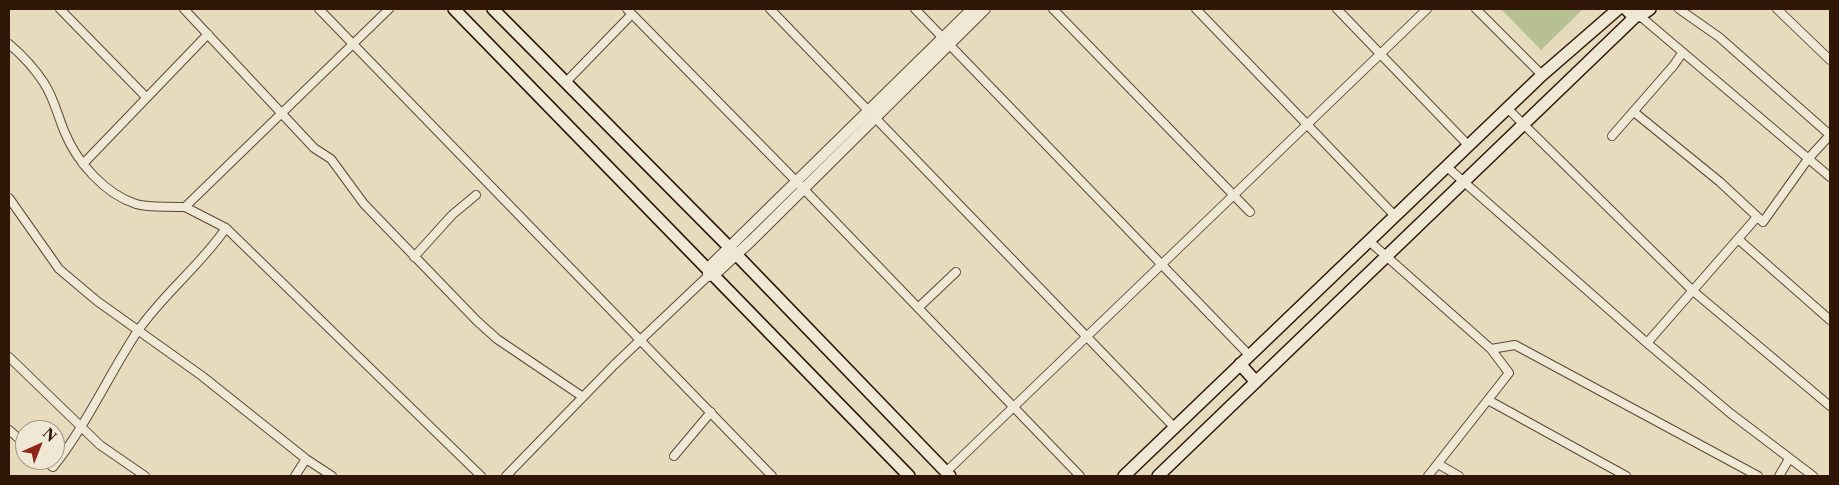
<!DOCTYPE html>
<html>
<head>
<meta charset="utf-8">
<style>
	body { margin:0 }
	#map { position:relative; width:1839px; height:485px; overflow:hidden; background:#e7dbbe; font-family:"Libre Caslon Text",serif }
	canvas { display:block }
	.frame { position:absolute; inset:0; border:10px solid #301607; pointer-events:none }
	.north { position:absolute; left:15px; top:420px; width:50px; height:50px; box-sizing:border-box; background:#efe8d5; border:1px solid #a39483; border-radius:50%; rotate:44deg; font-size:14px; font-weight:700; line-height:20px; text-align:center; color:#301607 }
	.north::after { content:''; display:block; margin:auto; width:18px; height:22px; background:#8f2418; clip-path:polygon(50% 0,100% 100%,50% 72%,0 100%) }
</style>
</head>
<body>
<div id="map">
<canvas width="1839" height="485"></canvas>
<div class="frame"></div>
<div class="north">N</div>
</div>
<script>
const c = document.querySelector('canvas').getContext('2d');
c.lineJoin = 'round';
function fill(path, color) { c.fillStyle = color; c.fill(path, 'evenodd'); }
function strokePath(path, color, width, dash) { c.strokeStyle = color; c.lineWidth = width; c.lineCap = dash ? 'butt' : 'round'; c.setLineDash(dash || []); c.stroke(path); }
fill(new Path2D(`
	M1501 9H1583L1541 50Z`), '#b6c091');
const minor = new Path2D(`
	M60 9 146 97
	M184 9 314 148 331 159 364 204 477 321 497 339 583 397
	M319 9 772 476
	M627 9 796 181 1080 476
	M770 9 1174 427
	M915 9 1249 355
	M1053 9 1250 212
	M1196 9 1395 216
	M1337 9 1469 146
	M1476 9 1542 75
	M1679 9 1719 37 1830 135
	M1777 9 1830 60
	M1640 16 1830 177
	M9 44C22 55 35 69 44 83 54 98 58 117 65 133 77 162 105 194 136 204 149 208 167 206 181 207H185L389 9
	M566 82 632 14
	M1508 109 1693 291 1830 406
	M1634 112 1720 182 1763 222 1808 159 1830 135
	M1612 136 1674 65 1682 53
	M83 164 208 34
	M1447 167 1647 343 1730 413 1813 476
	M9 198 59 269 97 301 202 376 306 459 332 476
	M185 207 226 228 481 476
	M1738 239 1830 320
	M1369 241 1491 349 1509 373 1428 476
	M414 257 452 215 476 195
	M918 308 956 272
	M1647 343 1757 217
	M1491 349 1515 345 1758 476
	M9 357 100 445 145 476
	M1488 400 1626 476
	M9 430 25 444
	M674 456 711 412
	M44 460 53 467C86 426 108 376 137 332 163 294 200 266 226 228
	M1438 464 1459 476
	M946 472 1427 9
	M295 476 306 459
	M506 476 614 365 708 276
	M1779 476 1789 459`);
const tertiary = new Path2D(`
	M972 9 708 268V276L714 275 751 241 985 9`);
const secondary = new Path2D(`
	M454 9 909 476
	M493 9 730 248 950 476
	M1626 9 1631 14 1640 16 1650 9
	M1240 364 1256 382
	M1124 476 1542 75 1618 9
	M1158 476 1636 16`);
strokePath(minor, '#5e4735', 10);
strokePath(tertiary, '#5e4735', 12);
strokePath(secondary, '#301607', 14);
strokePath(minor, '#efe8d5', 8);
strokePath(tertiary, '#efe8d5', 10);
strokePath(secondary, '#efe8d5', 11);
</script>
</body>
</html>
